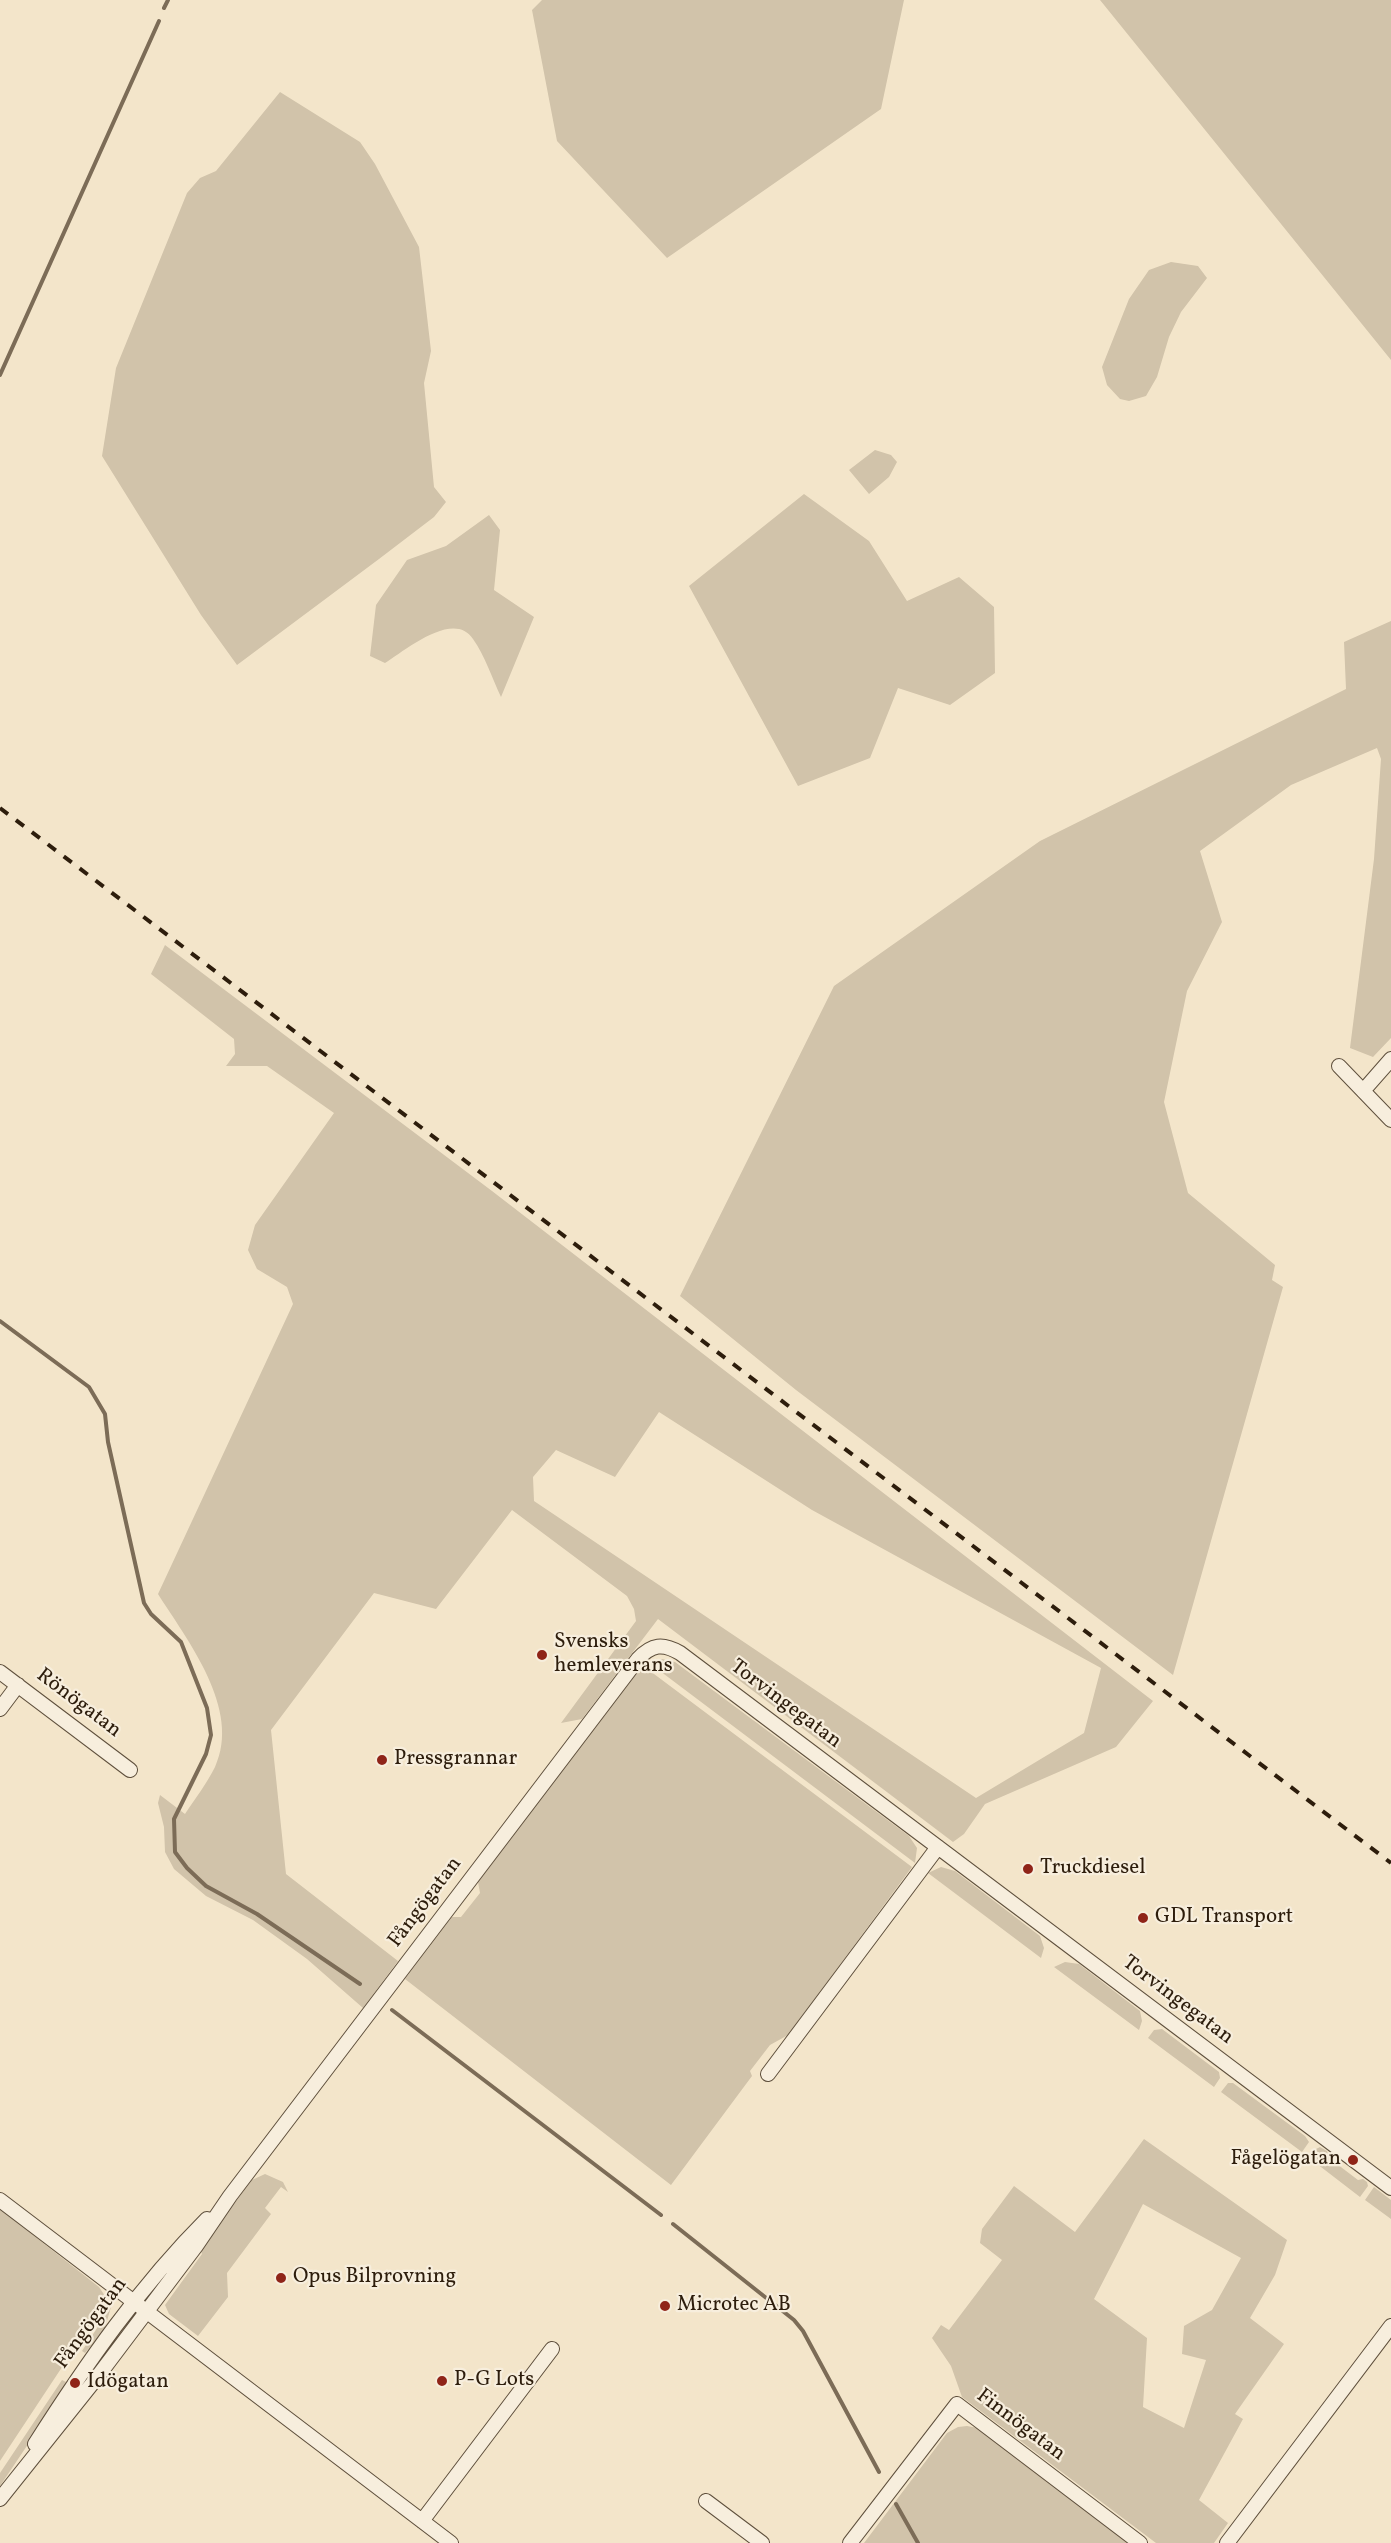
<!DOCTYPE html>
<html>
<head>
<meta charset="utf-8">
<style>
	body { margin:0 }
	canvas { display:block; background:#f3e5ca }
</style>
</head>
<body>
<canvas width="1391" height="2543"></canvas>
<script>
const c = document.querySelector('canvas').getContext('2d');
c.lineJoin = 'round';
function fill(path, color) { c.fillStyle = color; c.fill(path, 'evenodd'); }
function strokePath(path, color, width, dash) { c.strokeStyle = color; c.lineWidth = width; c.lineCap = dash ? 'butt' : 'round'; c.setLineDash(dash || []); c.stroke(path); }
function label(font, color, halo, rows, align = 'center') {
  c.font = font + ' Vollkorn,serif'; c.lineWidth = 4.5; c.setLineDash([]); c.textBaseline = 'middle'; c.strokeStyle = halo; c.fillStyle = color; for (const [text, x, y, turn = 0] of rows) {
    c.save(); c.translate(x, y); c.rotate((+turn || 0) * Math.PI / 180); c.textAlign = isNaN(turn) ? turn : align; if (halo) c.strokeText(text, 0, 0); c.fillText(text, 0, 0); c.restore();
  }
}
fill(new Path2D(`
	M542 0H904L881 109 667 258 557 141 532 10Z
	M1100 0H1391V360Z
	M280 92 360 142 375 164 419 247 431 351 424 383 434 487 446 502 434 517 379 559 237 665 201 615 102 456 116 368 187 193 200 178 216 171Z
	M1171 262 1198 266 1207 278 1181 312 1169 337 1157 377 1146 396 1129 401 1120 399 1107 385 1102 367 1129 299 1149 270Z
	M875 450 891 455 897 462 889 477 869 494 849 470Z
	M804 494 869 541 907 601 959 577 994 607 995 673 950 705 898 688 870 758 798 786 689 586Z
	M489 515 500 530 494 590 534 617 501 697C492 678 485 656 473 639 454 609 404 651 385 663L370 656 376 605 407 560 446 546Z
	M1391 621V1038L1373 1057 1350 1048 1374 859 1381 759 1377 748 1291 785 1200 851 1222 922 1187 991 1164 1102 1188 1193 1275 1265 1272 1280 1283 1287 1173 1675 796 1390 680 1296 834 986 1040 841 1346 689 1344 642Z
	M165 945 492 1191 1153 1701 1116 1747 985 1804 964 1834 953 1842 658 1619 582 1719 561 1723 636 1621 634 1609 627 1596 512 1510 436 1609 374 1593 271 1730 286 1874 398 1961 363 2008 307 1959 253 1920 206 1896 174 1869 165 1852 164 1827 158 1803 160 1795 185 1814C195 1799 207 1783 215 1767 242 1709 187 1640 158 1594L293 1304 287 1287 257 1269 248 1250 255 1225 334 1113 267 1066H226L235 1054 234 1039 151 974ZM659 1412 812 1510 1101 1668 1084 1733 976 1798 534 1501 533 1477 556 1450 615 1477Z
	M662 1659 675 1662 909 1836 917 1848 915 1863 648 1662Z
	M642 1665 912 1867 788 2035 770 2045 750 2071 752 2076 671 2185 405 1979 452 1917H461L480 1893 478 1882Z
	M941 1867 955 1871 1040 1936 1044 1948 1041 1958 928 1873Z
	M1065 1962 1079 1964 1140 2011 1142 2021 1139 2030 1054 1967Z
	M1162 2029 1219 2072 1220 2078 1214 2087 1148 2038 1154 2030Z
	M1228 2083H1233L1305 2136 1309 2142 1302 2152 1221 2092Z
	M1144 2139 1287 2240 1275 2275 1250 2318 1284 2344 1235 2414 1243 2419 1199 2500 1228 2523 1214 2543H1156L962 2397 951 2366 932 2338 941 2325 949 2330 1002 2260 980 2243 982 2229 1014 2186 1075 2232ZM1143 2204 1241 2258 1212 2310 1184 2326 1182 2354 1206 2360 1184 2428 1143 2407 1147 2338 1094 2299Z
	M1320 2147 1327 2151 1329 2158 1358 2180 1363 2179 1367 2182 1368 2186 1360 2197 1308 2157 1314 2150Z
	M265 2174 283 2182 288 2192 281 2187 265 2208 271 2214 227 2273 228 2297 198 2336 169 2314 165 2305 202 2254 200 2249 252 2180Z
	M1374 2187 1391 2200V2219L1365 2200Z
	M0 2209 99 2287 107 2299 0 2461Z
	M111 2307 104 2331 85 2353 82 2351Z
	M62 2380 66 2382 59 2398 0 2486V2473Z
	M967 2426 978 2428 1131 2543H864L947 2433 958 2427Z`), '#d1c3aa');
strokePath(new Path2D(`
	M164 8 168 0
	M0 375 159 21
	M0 1321 89 1387 105 1414 108 1442 144 1603 151 1614 181 1642 207 1708 211 1735 206 1754 174 1819 175 1852 187 1868 206 1886 257 1914 360 1984
	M392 2010 661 2215
	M673 2224 794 2320 803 2331 879 2472
	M896 2504 918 2543`), '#7c6c57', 4);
const minor = new Path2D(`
	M1339 1066 1391 1120
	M1363 1091 1391 1059
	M0 1672 130 1770
	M0 1709 18 1685
	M768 2074 938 1847
	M0 2200 451 2543
	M35 2444C86 2364 140 2286 207 2219
	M0 2499 95 2380 196 2246 230 2196 638 1659C652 1644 663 1643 680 1653L1391 2188
	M706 2501 762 2543
	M422 2521 552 2349
	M850 2543 957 2404 1140 2543
	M1227 2543 1391 2326`);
strokePath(minor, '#5e4f3c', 16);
strokePath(minor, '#f7eedd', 14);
strokePath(new Path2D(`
	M0 808 1391 1863`), '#2d1d0c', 4, [10, 10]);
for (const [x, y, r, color] of [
	[542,1655,6,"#8f2418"],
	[382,1760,6,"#8f2418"],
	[1028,1869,6,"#8f2418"],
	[1143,1918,6,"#8f2418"],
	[1353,2160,6,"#8f2418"],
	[281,2278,6,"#8f2418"],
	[665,2306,6,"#8f2418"],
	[442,2381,6,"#8f2418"],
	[75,2383,6,"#8f2418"]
]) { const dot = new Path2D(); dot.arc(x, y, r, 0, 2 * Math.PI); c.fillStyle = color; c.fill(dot); strokePath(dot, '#f7eedd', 2); }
label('21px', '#2d1d0c', '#f7eedd', [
	["Svensks",554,1643],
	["hemleverans",554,1667],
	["Pressgrannar",394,1760],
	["Truckdiesel",1040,1869],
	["GDL Transport",1155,1918],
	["Fågelögatan",1341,2160,"right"],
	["Opus Bilprovning",293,2278],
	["Microtec AB",677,2306],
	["P-G Lots",454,2381],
	["Idögatan",87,2383]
], 'left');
label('21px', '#2d1d0c', '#f7eedd', [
	["Rönögatan",78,1704,37],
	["Torvingegatan",785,1705,37],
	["Fångögatan",426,1903,-53],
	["Torvingegatan",1177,2001,37],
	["Fångögatan",92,2324,-54],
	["Finnögatan",1020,2426,37]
]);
</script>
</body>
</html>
